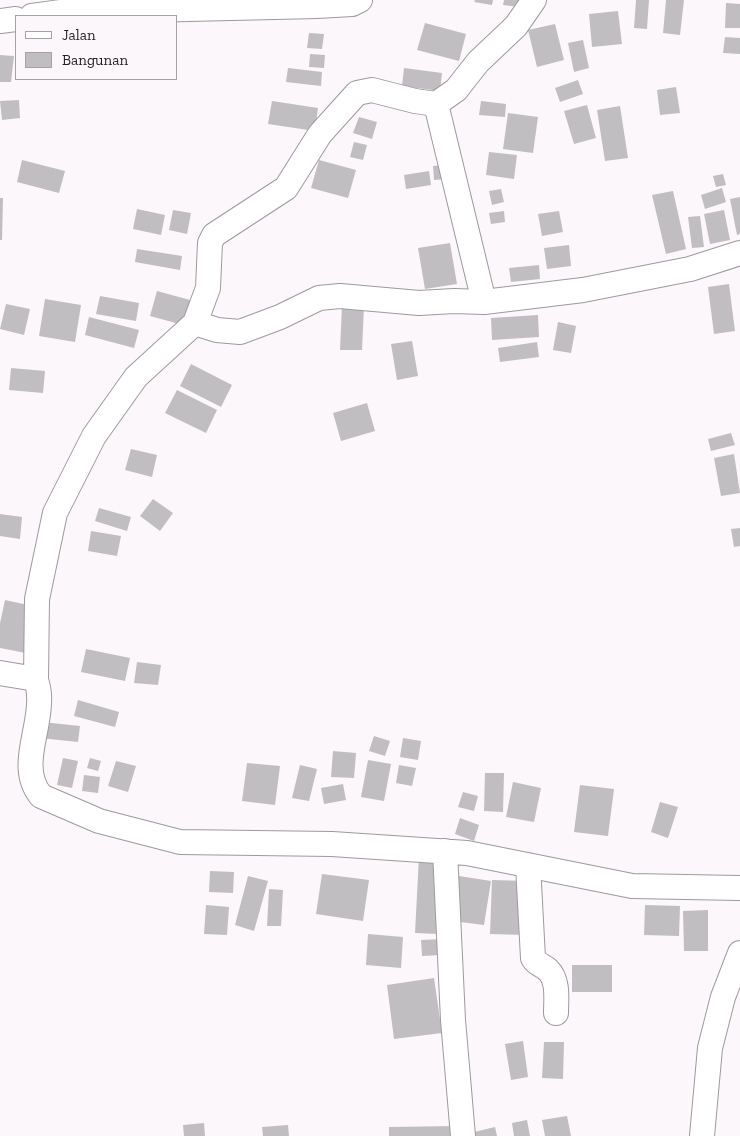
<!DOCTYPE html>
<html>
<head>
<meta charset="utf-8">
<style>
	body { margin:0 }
	#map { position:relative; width:740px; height:1136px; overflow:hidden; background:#fbf7fb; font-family:"Zilla Slab",serif }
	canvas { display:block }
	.legend { position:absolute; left:15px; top:15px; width:162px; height:65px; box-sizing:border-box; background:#fbf7fb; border:1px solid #a5a2a5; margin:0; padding:6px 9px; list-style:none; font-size:15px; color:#232223 }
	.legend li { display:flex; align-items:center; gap:10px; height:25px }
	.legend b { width:25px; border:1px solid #a5a2a5 }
</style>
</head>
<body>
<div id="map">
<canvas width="740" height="1136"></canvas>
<ul class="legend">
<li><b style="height:6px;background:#fff"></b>Jalan</li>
<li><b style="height:14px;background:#c1bec2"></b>Bangunan</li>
</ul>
</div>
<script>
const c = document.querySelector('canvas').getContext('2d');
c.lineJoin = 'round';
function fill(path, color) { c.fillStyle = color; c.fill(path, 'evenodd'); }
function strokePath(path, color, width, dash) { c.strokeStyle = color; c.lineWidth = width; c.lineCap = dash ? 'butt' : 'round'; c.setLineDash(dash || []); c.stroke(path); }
fill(new Path2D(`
	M475 0H493L492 5 474 2Z
	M504 0H521L520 7 503 5Z
	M636 0H649L647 29 634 28Z
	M666 0H684L680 35 663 33Z
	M726 3 740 4V28H725Z
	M618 11 622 44 592 47 589 14Z
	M425 23 466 34 459 61 417 50Z
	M555 24 564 60 537 67 528 30Z
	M309 33 324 34 322 49 307 48Z
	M725 37 740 38V54L723 53Z
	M583 40 589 68 574 72 568 43Z
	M310 54 325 55 324 68 309 67Z
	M0 55 14 56 11 82H0Z
	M288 68 322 72 321 86 286 82Z
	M404 68 442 73 440 91 402 86Z
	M578 80 583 94 560 102 555 88Z
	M676 87 680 113 660 115 657 90Z
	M19 100 20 118 2 120 0 101Z
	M272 101 318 108 315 131 268 124Z
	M481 101 506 104 505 117 479 115Z
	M587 105 596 138 574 144 564 111Z
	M620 106 628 158 605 161 597 110Z
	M508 113 538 117 533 153 503 149Z
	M359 117 377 122 372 139 353 133Z
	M354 142 367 145 363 160 350 157Z
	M489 152 517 155 514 179 486 175Z
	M22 160 65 171 59 193 17 182Z
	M319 160 356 170 348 198 311 188Z
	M446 165 447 179 434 180 433 166Z
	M429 171 431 185 406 189 404 175Z
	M723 174 726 185 716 187 713 176Z
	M722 188 726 202 705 209 701 195Z
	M501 189 504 202 492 205 489 191Z
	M673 191 686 249 666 254 652 195Z
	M740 197V234L737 235 730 199Z
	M0 198H3L2 240H0Z
	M137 209 165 215 161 235 133 229Z
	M173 210 191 213 187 234 169 230Z
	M724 210 730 240 710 244 704 214Z
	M504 211 505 222 491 224 489 213Z
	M559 211 563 232 542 236 538 214Z
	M700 216 704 247 692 248 688 217Z
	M450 243 457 284 425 289 418 248Z
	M569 245 571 266 547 269 544 248Z
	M137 249 182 256 180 270 135 262Z
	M539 265 540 279 511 282 509 268Z
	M729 284 735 331 714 334 708 287Z
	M157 291 190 300 183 325 150 316Z
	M100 296 139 303 136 321 96 314Z
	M45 299 81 305 75 342 39 336Z
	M6 304 30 309 24 335 0 329Z
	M342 305 364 306 362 350H340Z
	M538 315 539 337 492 340 491 318Z
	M89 317 139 330 134 348 85 335Z
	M558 322 576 326 571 353 553 350Z
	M412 341 418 376 397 380 391 344Z
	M537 342 539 357 500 362 498 348Z
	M191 364 232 385 221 407 180 386Z
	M11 368 45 371 43 393 9 390Z
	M177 390 217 410 206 433 165 413Z
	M367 403 375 431 341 441 333 413Z
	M731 433 735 445 711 451 708 439Z
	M131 449 157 455 152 477 125 470Z
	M734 454 740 493 721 496 714 458Z
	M153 499 173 513 160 531 140 516Z
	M99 508 131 517 127 531 95 521Z
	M0 514 22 517 20 539 0 536Z
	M740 528V546L734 547 731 529Z
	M91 531 121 536 117 556 88 551Z
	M5 600 37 607 26 653 0 648V623Z
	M86 649 130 658 125 681 81 672Z
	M137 662 161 665 158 685 134 683Z
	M78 700 119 712 115 727 74 716Z
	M42 722 80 726 78 742 40 738Z
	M374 736 390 741 385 756 369 751Z
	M403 738 421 741 418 760 400 757Z
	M333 751 356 753 354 778 331 777Z
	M63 758 78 761 72 788 57 785Z
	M90 758 101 761 98 771 87 768Z
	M368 760 391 764 384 801 361 797Z
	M116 761 136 766 128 792 108 786Z
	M247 763 280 766 275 805 242 801Z
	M300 765 317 769 309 801 292 798Z
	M399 765 416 768 412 786 396 783Z
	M485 773H504L503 812 484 811Z
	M84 775 100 777 98 793 82 791Z
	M513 782 541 788 534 822 506 817Z
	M343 784 346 800 324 804 321 788Z
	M580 785 614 789 608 836 574 832Z
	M463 792 478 796 474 811 458 807Z
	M660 802 678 807 668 838 651 832Z
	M460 818 479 825 474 841 455 834Z
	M419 856 443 857 438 934 415 933Z
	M210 871 234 872 233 893 209 892Z
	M322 874 369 880 363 921 316 914Z
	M248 876 268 881 254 931 235 925Z
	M459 876 491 881 484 925 452 921Z
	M492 880 528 881 526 935 490 934Z
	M269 889 283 890 281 926H267Z
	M206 905 229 907 227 935 204 934Z
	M645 905 680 906 679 936 644 935Z
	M708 910V951H684L683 911Z
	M368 934 403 937 401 968 366 965Z
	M442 939V955L422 956 421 940Z
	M572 965H612V992H572Z
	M434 978 442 1033 394 1039 387 985Z
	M523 1041 528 1077 511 1080 505 1044Z
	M544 1042H564L563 1079 542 1078Z
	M567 1116 571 1136H545L542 1120Z
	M527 1120 530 1136H514L512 1123Z
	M204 1123 205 1136H184L183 1125Z
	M288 1125 289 1136H263L262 1127Z
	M457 1126V1136H389V1127Z
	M495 1127 497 1136H470V1133Z`), '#c1bec2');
const street = new Path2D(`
	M32 16 61 12 317 6 352 4 360 0
	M0 21 16 19
	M436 104 484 302
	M195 323 217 330 240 332 280 317 319 298 340 296 419 303 454 301 484 302 583 290 690 269 740 253
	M0 673 36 679C37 684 39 690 39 695 42 728 17 767 41 796L99 821 180 842 332 844 467 853 632 886 740 888
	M36 679 37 599 55 513 94 436 136 377 195 323 208 288 210 243 214 235 286 188 320 134 357 93 372 90 415 101 436 104 456 90 478 62 516 26 534 0
	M445 851 453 1020 463 1136
	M528 865 533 958C537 965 543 965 548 970 559 981 556 999 556 1013
	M702 1136 710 1048 723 997 740 953`);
strokePath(street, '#9d9a9d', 26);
strokePath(street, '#fff', 24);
</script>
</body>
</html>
